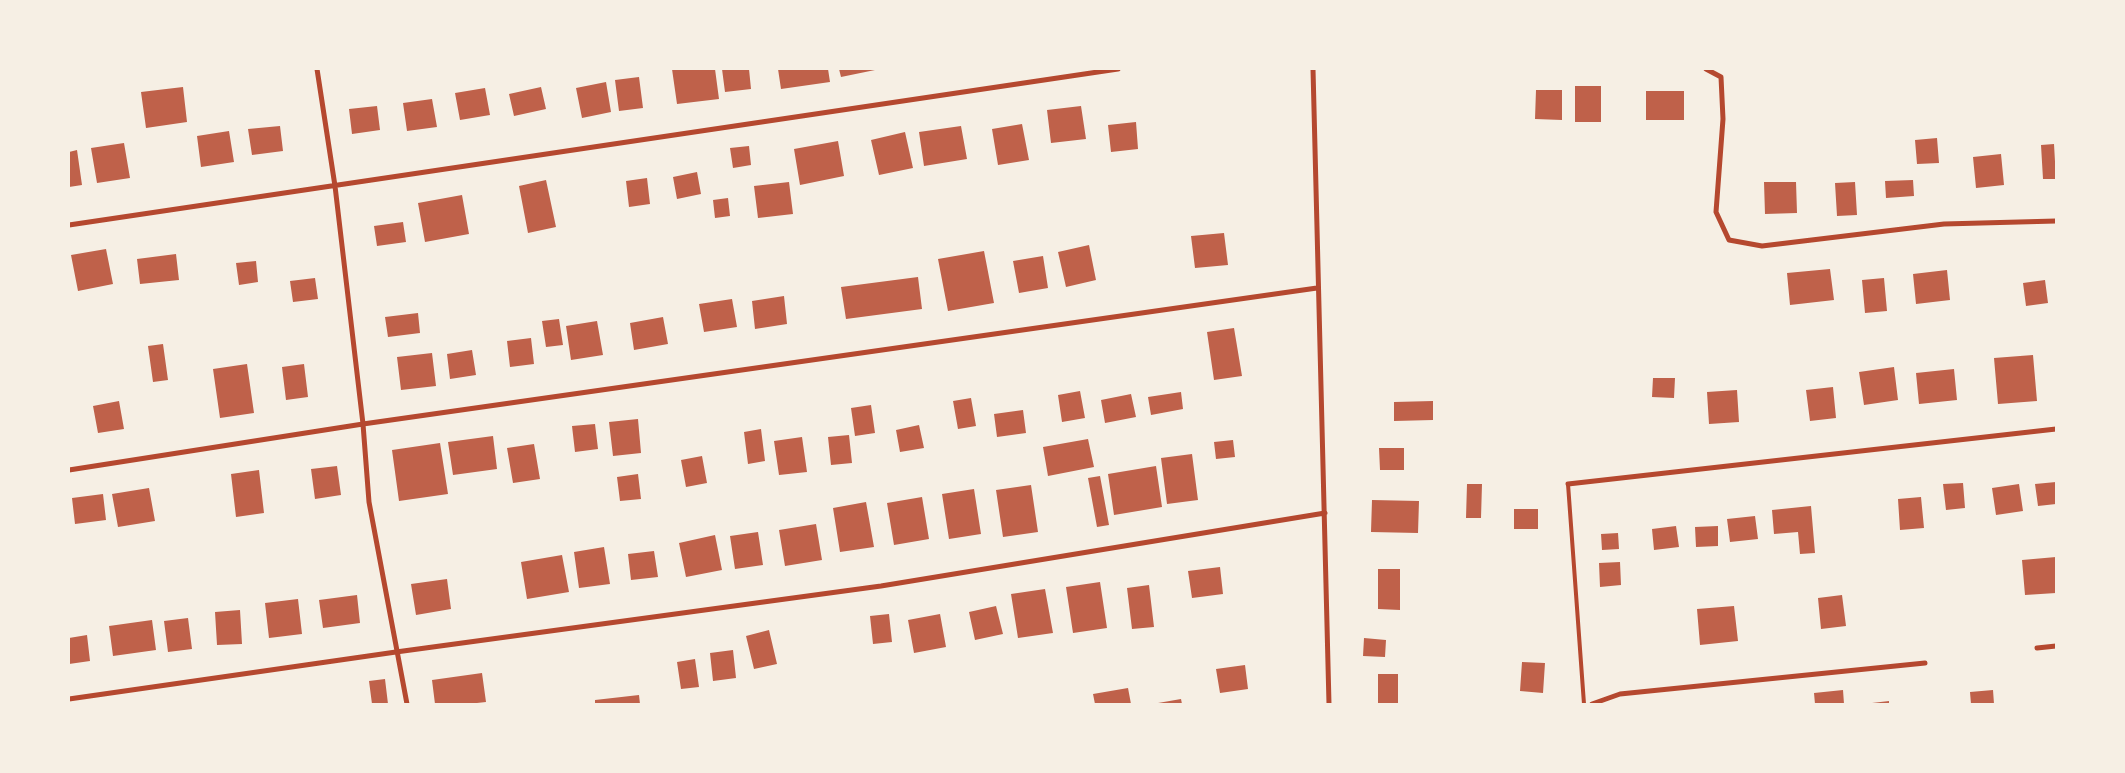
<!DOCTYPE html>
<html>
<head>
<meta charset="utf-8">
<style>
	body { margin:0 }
	#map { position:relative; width:2125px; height:773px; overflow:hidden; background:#f6efe4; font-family:"Fira Sans Condensed",sans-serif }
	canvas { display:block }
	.frame { position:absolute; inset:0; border:70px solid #f6efe4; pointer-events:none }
</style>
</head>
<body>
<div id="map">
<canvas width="2125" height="773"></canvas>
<div class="frame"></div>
</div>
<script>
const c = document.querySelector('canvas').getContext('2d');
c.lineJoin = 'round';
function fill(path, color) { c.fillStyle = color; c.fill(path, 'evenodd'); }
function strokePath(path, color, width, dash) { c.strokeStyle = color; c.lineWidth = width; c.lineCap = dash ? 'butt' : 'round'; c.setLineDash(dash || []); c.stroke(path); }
fill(new Path2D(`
	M672 69H715L719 99 677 104Z
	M722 69H749L751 89 725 92Z
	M778 69H828L830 82 781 89Z
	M839 69H875V70L841 77Z
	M639 77 643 108 619 111 615 80Z
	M606 82 611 112 582 118 576 88Z
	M1575 86H1601V122H1575Z
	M183 87 187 122 146 128 141 92Z
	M541 87 546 109 514 116 509 94Z
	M485 88 490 115 460 120 455 93Z
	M1536 90H1562V120L1535 119Z
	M1646 91H1684V120H1646Z
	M432 99 437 127 407 131 403 103Z
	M377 106 380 130 352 134 349 109Z
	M1081 106 1086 139 1051 143 1047 110Z
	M1136 122 1138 149 1111 152 1108 125Z
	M1022 124 1029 160 998 165 992 129Z
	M280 126 283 151 252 155 248 129Z
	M961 126 967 159 924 166 919 132Z
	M229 131 234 162 201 167 197 136Z
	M905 132 913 168 879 175 871 140Z
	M1937 138 1939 163 1917 164 1915 140Z
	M838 141 844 176 800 185 794 149Z
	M124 143 130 178 97 183 91 148Z
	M2054 144 2056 179H2043L2041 145Z
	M749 146 751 165 733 168 730 148Z
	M77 150 82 185 69 187V152Z
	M2001 154 2004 185 1976 188 1973 157Z
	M697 172 701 194 677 199 673 177Z
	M647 178 650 204 629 207 626 181Z
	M546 180 556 227 528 233 519 186Z
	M1913 180 1914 196 1886 198 1885 181Z
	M789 182 793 214 758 218 754 186Z
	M1764 182H1796L1797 213 1765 214Z
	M1855 182 1857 215 1837 216 1835 183Z
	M462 195 469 234 425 242 418 203Z
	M728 198 730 216 715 218 713 200Z
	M403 222 406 242 377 246 374 226Z
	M1224 233 1228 265 1195 268 1191 236Z
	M1089 245 1096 280 1066 287 1058 252Z
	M106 249 113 284 78 291 71 255Z
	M984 251 994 303 948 311 938 259Z
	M176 254 179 280 140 284 137 259Z
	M1043 256 1048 288 1019 293 1013 261Z
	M256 261 258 282 239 285 236 263Z
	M1830 269 1834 300 1790 305 1787 273Z
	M1947 270 1950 300 1916 304 1913 274Z
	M918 277 922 309 846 319 841 287Z
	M315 278 318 299 293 302 290 281Z
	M1884 278 1887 311 1865 313 1862 280Z
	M2045 280 2048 303 2026 306 2023 283Z
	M784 296 787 324 755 329 752 301Z
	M732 299 737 327 704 332 699 304Z
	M418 313 420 333 388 337 385 317Z
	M663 317 668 344 634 350 630 323Z
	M559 319 563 345 546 347 542 321Z
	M597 321 603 355 571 360 566 326Z
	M1234 328 1242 376 1214 380 1207 332Z
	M531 338 534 364 510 367 507 341Z
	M163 344 168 380 153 382 148 346Z
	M472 350 476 375 450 379 447 354Z
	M432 353 436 386 401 390 397 357Z
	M2033 355 2037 401 1998 404 1994 358Z
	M247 364 254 413 220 418 213 369Z
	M304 364 308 397 286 400 282 367Z
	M1894 367 1898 400 1864 405 1859 372Z
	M1954 369 1957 400 1919 404 1916 373Z
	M1653 378H1675L1674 398 1652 397Z
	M1833 387 1836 418 1810 421 1806 390Z
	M1737 390 1739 422 1709 424 1707 392Z
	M1080 391 1085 418 1062 422 1058 395Z
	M1181 392 1183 409 1151 415 1148 397Z
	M1131 394 1136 417 1105 423 1101 400Z
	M971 398 976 426 958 429 953 401Z
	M119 401 124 429 98 433 93 406Z
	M1433 401V420L1394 421V402Z
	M871 405 875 433 855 436 851 408Z
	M1023 410 1026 433 997 437 994 414Z
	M638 419 641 453 613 456 609 422Z
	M595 424 598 449 575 452 572 426Z
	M919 425 924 448 900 452 896 430Z
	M761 429 765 461 748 464 744 432Z
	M849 435 852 463 831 465 828 437Z
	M493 436 497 469 453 475 448 442Z
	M802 437 807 472 779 475 774 441Z
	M1088 439 1094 467 1048 476 1043 447Z
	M1233 440 1235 457 1216 459 1214 442Z
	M440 443 448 494 399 501 392 450Z
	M534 444 540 479 513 483 507 448Z
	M1379 448H1404V470H1380Z
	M1192 454 1198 500 1167 504 1161 458Z
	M702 456 707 483 686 487 681 460Z
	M337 466 341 495 315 499 311 469Z
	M1156 466 1162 507 1114 515 1108 474Z
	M259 470 264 513 236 517 231 474Z
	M638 474 641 499 620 501 617 477Z
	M1100 476 1109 525 1097 527 1088 478Z
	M2056 482V504L2038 506 2035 484Z
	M1963 483 1965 508 1946 510 1943 484Z
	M1467 484H1482L1481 518H1466Z
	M2019 484 2023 511 1996 515 1992 488Z
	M1031 485 1038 532 1003 537 996 490Z
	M149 488 155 521 118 527 112 494Z
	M974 489 981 534 949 539 942 494Z
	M103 494 106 520 75 524 72 498Z
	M922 497 929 539 894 545 887 503Z
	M1921 497 1924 528 1900 530 1898 499Z
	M1372 500 1419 501 1418 533 1371 532Z
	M866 502 874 547 840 552 833 508Z
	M1811 506 1815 553 1800 554 1798 532 1774 534 1772 510Z
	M1514 509H1538V529H1514Z
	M1755 516 1758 539 1730 542 1727 519Z
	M816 524 822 560 785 566 779 530Z
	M1676 526 1679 547 1654 550 1652 529Z
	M1718 526V546L1696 547 1695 527Z
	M758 532 763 565 735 569 730 536Z
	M1618 533 1619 549 1602 550 1601 534Z
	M715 535 722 570 686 577 679 543Z
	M604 547 610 584 579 588 574 552Z
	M654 551 658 577 631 580 628 554Z
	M562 555 569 592 527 599 521 562Z
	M2056 557V593L2025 595 2022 560Z
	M1620 562 1621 585 1600 587 1599 563Z
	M1220 567 1223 594 1192 598 1188 571Z
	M1378 569H1400V610L1378 609Z
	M447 579 451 609 416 615 411 584Z
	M1100 582 1107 628 1073 633 1066 587Z
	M1149 585 1154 627 1132 629 1127 588Z
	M1045 589 1053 633 1018 638 1011 594Z
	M357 595 360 623 323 628 319 600Z
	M1842 595 1846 626 1821 629 1818 598Z
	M298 599 302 634 269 638 265 603Z
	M996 606 1003 634 975 640 969 612Z
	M1734 606 1738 641 1700 645 1697 609Z
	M240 610 242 644 217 645 215 612Z
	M889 614 892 642 873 644 870 616Z
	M940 614 946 647 914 653 908 620Z
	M188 618 192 649 168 652 164 621Z
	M152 620 156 650 113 656 109 626Z
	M769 630 777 664 754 669 746 636Z
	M87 635 90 661 69 664V638Z
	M1364 638 1386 640 1385 657 1363 656Z
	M733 650 736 678 713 681 710 653Z
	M695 659 699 687 681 689 677 662Z
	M1522 662 1545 663 1543 693 1520 691Z
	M1245 665 1248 689 1220 693 1216 669Z
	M482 673 486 702 468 704H435L432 680Z
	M1378 674H1398V704H1378Z
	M385 679 388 704H372L369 681Z
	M1128 688 1131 704H1095L1093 694Z
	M1843 690 1844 704H1815L1814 693Z
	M1993 690 1994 704H1971L1970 692Z
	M639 695 640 704H595V700Z
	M1181 699 1182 704H1158V703Z
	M1889 701V704H1872V703Z`), '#bf614a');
strokePath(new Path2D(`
	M1568 484 1584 704`), '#b5482f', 4);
strokePath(new Path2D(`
	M317 69 335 186 363 424 369 502 407 704
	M1313 69 1329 704
	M1706 69 1721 77 1723 119 1716 212 1729 240 1762 246 1944 224 2056 221
	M69 225 1118 69
	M69 470 363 424 1317 288
	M1568 484 2056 429
	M2037 648 2056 646
	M69 699 396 652 881 586 1325 513
	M1592 704 1620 694 1925 663`), '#b5482f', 5);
</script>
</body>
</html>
